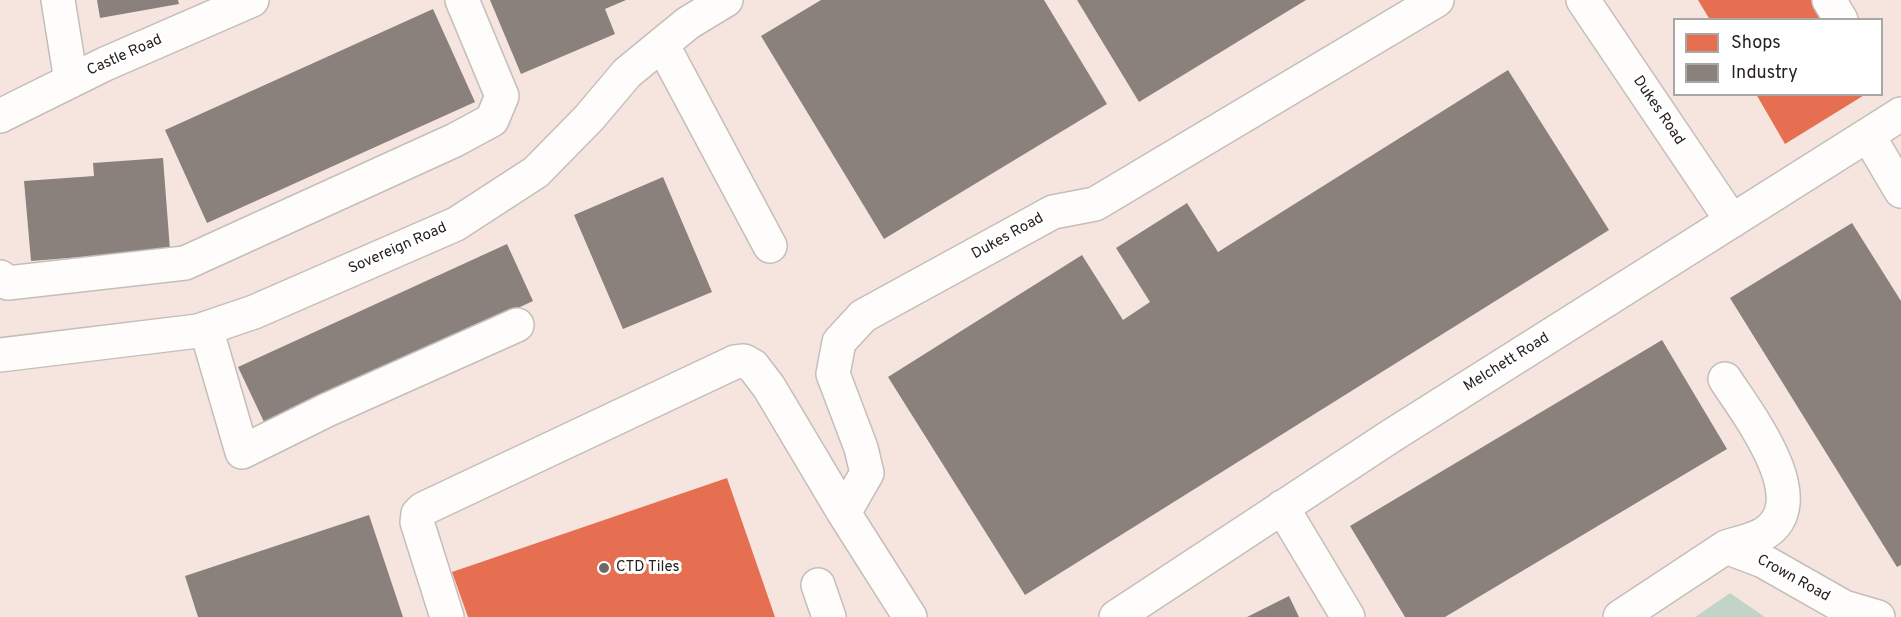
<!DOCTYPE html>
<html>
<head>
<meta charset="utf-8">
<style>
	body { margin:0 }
	#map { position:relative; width:1901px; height:617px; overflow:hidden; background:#f9f1ee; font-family:Overpass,sans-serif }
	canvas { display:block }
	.legend { position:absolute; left:1673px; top:18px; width:210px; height:78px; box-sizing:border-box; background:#fff; border:2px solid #a9a7a5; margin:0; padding:8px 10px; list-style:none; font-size:18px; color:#27221f }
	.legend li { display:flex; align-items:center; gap:12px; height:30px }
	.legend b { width:30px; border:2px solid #a9a7a5 }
</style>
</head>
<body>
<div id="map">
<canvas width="1901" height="617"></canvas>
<ul class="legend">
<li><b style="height:16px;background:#e76f51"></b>Shops</li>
<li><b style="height:16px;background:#8a817c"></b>Industry</li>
</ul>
</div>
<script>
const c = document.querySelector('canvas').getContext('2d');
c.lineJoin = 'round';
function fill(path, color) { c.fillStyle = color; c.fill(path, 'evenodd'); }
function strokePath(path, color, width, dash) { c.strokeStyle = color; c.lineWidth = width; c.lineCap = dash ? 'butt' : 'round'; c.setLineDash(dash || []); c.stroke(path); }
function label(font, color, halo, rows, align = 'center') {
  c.font = font + ' Overpass,sans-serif'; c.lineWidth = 6; c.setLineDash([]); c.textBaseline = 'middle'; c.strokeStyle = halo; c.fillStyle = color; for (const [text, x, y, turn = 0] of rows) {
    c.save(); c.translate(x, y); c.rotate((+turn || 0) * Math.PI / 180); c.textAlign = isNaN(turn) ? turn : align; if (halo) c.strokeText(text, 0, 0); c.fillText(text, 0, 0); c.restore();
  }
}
fill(new Path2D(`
	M0 0H1901V617H1765L1730 593 1695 617H0ZM1674 20H1882V94H1674Z`), '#f6e5de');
fill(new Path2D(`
	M1730 593 1765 617H1695Z`), '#c2d4c8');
fill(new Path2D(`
	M1698 0H1823L1835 20H1710Z
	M1756 94H1866L1785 144Z
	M727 478 775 617H468L452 572Z`), '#e76f51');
fill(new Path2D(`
	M97 0H178L179 4 100 18Z
	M490 0H626L605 9 615 34 521 74Z
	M821 0H1044L1107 104 884 239 761 36Z
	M1077 0H1306L1139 102Z
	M433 9 475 102 207 223 165 130Z
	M1508 70 1609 230 1025 595 888 377 1082 255 1123 320 1150 302 1116 248 1187 203 1218 252Z
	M163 158 170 250 31 261 24 181 94 176 93 163Z
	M663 177 712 292 623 329 574 215Z
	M1852 223 1901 301V565L1897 567 1730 298Z
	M507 244 533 301 265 424 238 367Z
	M1662 340 1727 449 1445 617H1405L1350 526Z
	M369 515 403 617H198L185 576Z
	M1289 596 1299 617H1247Z`), '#8a817c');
const minor = new Path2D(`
	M58 0 71 81
	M1583 0 1732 221
	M1829 0 1841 20
	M662 44 770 246
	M0 116 105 64 252 0
	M1868 135 1901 191
	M0 277 8 283 185 263 455 140 492 120 502 96 462 0
	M206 328 242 452 327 410 517 325
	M0 355 198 331 254 312 456 224 536 172 589 118 627 73 688 23 726 0
	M1725 379C1746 412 1816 500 1765 533 1754 540 1738 543 1726 547
	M1282 507 1348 617
	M844 513 867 473 861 448 833 374 839 342 863 316 1053 212 1095 204 1437 0
	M818 585 829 617
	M447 617 417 522 418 514 423 509 735 362 744 361 753 366 769 387 844 513 910 617
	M1116 617 1391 436 1901 114
	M1620 617 1726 547 1763 561 1844 607 1878 617`);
strokePath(minor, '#c4bebb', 36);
strokePath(minor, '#fefdfc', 33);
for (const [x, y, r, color] of [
	[604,568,6,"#706a67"]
]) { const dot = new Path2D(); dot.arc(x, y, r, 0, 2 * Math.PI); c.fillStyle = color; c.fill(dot); strokePath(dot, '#fff', 2); }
label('15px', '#27221f', '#fff', [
	["Castle Road",125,56,-24],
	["Dukes Road",1658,111,56],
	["Dukes Road",1008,237,-29],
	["Sovereign Road",398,249,-24],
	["Melchett Road",1507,363,-32],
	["Crown Road",1793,579,29]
]);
label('15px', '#27221f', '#fff', [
	["CTD Tiles",616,568]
], 'left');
</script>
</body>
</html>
